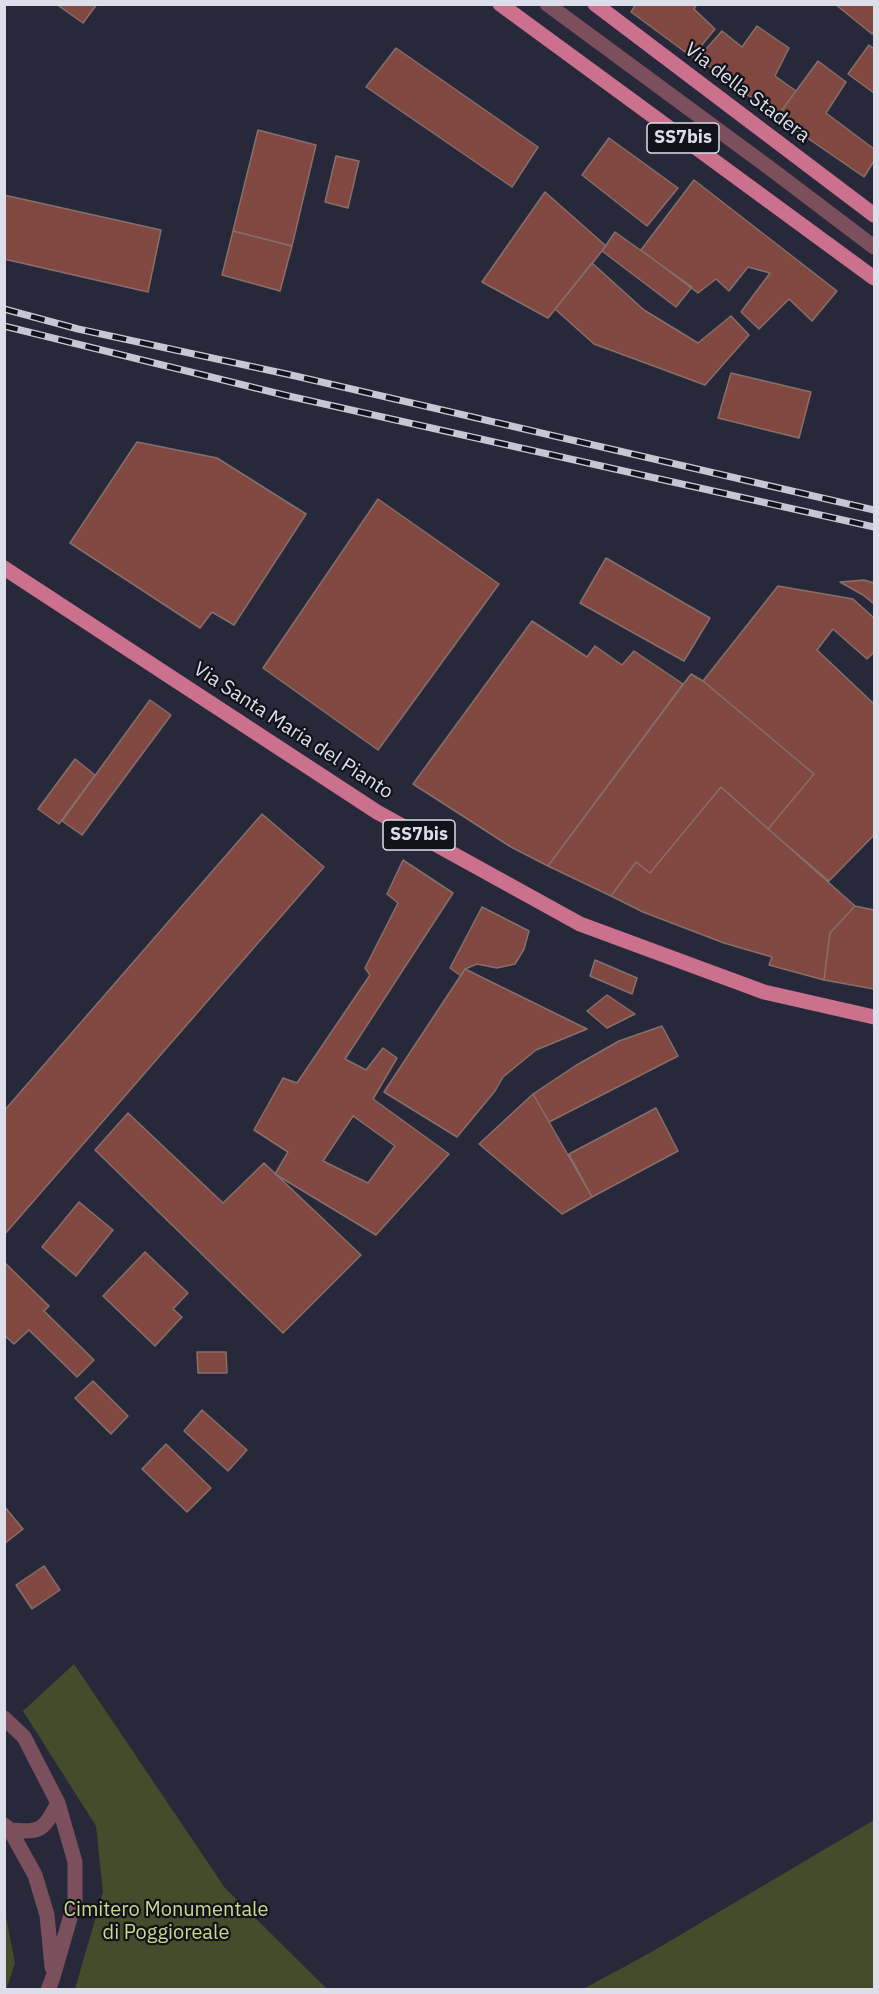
<!DOCTYPE html>
<html>
<head>
<meta charset="utf-8">
<style>
	body { margin:0 }
	#map { position:relative; width:879px; height:1994px; overflow:hidden; background:#27293a; font-family:"IBM Plex Sans",sans-serif }
	canvas { display:block }
	.frame { position:absolute; inset:0; border:6px solid #dcdee9; pointer-events:none }
</style>
</head>
<body>
<div id="map">
<canvas width="879" height="1994"></canvas>
<div class="frame"></div>
</div>
<script>
const c = document.querySelector('canvas').getContext('2d');
c.lineJoin = 'round';
function fill(path, color) { c.fillStyle = color; c.fill(path, 'evenodd'); }
function strokePath(path, color, width, dash) { c.strokeStyle = color; c.lineWidth = width; c.lineCap = dash ? 'butt' : 'round'; c.setLineDash(dash || []); c.stroke(path); }
function label(font, color, halo, rows, align = 'center') {
  c.font = font + ' "IBM Plex Sans",sans-serif'; c.lineWidth = 4.5; c.setLineDash([]); c.textBaseline = 'middle'; c.strokeStyle = halo; c.fillStyle = color; for (const [text, x, y, turn = 0] of rows) {
    c.save(); c.translate(x, y); c.rotate((+turn || 0) * Math.PI / 180); c.textAlign = isNaN(turn) ? turn : align; if (halo) c.strokeText(text, 0, 0); c.fillText(text, 0, 0); c.restore();
  }
}
fill(new Path2D(`
	M74 1664 225 1888 327 1989H75L103 1892 96 1826 23 1711Z
	M874 1820V1989H583L648 1954Z
	M5 1912 15 1963 6 1990 4 1989Z`), '#434c2b');
const building = new Path2D(`
	M56 4H97L83 23Z
	M636 4H697L694 9 715 29 692 57 631 12Z
	M835 4H874V31L872 34Z
	M757 26 789 48 775 76 796 91 777 117 698 58 722 31 742 47Z
	M869 45 874 49V93L848 74Z
	M396 48 538 147 512 187 366 87Z
	M818 61 846 82 826 113 874 149V161L864 177 777 117Z
	M258 130 316 145 292 246 233 231Z
	M609 138 678 188 647 226 582 175Z
	M336 156 359 161 348 208 325 202Z
	M694 180 837 291 812 321 789 299 759 329 741 312 770 273 748 267 729 291 716 279 698 293 641 250Z
	M545 192 606 246 548 318 482 282Z
	M4 195 161 230 148 292 4 259Z
	M233 231 292 246 280 291 222 275Z
	M615 232 692 287 676 307 602 251Z
	M592 263 644 310 698 343 731 316 749 335 705 385 594 344 555 309Z
	M731 373 811 392 799 438 718 418Z
	M137 442 217 458 306 514 234 625 212 612 200 628 70 543Z
	M378 499 499 584 378 750 263 668Z
	M606 558 710 618 684 661 580 603Z
	M864 580 874 583V604L863 595 840 582Z
	M778 586 853 599 874 618V652L867 659 833 629 817 650 874 704V835L829 881 768 829 814 774 703 681Z
	M532 621 587 657 595 646 622 665 634 651 683 684 548 866 511 847 413 784Z
	M691 674 703 681 814 774 768 829 721 787 650 873 636 862 611 896 548 866Z
	M150 700 171 715 82 835 62 821Z
	M75 759 95 775 59 824 38 809Z
	M721 787 855 906 830 933 824 980 769 965 772 957 724 943 643 912 611 896 636 862 650 873Z
	M262 814 324 867 4 1235V1111Z
	M403 860 453 893 345 1059 366 1070 383 1048 397 1058 373 1099 449 1154 376 1235 275 1174 288 1152 254 1130 283 1078 297 1083 370 975 365 968 398 903 387 894ZM353 1116 395 1146 368 1183 323 1161Z
	M855 906 874 910V989L824 980 830 933Z
	M482 907 529 931 524 949 515 964 497 968 477 964 465 969 461 976 450 968Z
	M595 960 637 978 632 994 590 976Z
	M465 969 587 1029 536 1050 503 1077 495 1091 457 1137 384 1092Z
	M607 995 635 1014 607 1028 587 1011Z
	M662 1026 678 1056 549 1122 533 1094 575 1066 619 1041Z
	M533 1094 592 1197 562 1214 479 1144Z
	M656 1108 678 1151 592 1197 569 1154Z
	M128 1113 223 1203 264 1163 361 1255 283 1333 95 1150Z
	M79 1202 113 1230 76 1276 42 1247Z
	M145 1252 188 1293 173 1309 182 1317 155 1346 103 1296Z
	M4 1262 49 1306 44 1311 94 1360 77 1377 29 1330 14 1344 4 1335Z
	M197 1352H226L227 1373H198Z
	M93 1381 128 1416 111 1434 75 1398Z
	M202 1410 247 1450 228 1471 184 1431Z
	M166 1444 211 1488 187 1512 142 1469Z
	M4 1506 23 1529 4 1544Z
	M44 1566 60 1590 32 1609 16 1585Z`);
fill(building, '#804840');
strokePath(building, '#876f6b', 1.5);
strokePath(new Path2D(`
	M547 4 771 169 874 247
	M4 1718 24 1737 58 1803 75 1862V1901L53 1977 48 1990
	M4 1825 10 1830 35 1875 47 1915 52 1967
	M10 1830C42 1833 43 1830 58 1803`), '#7c4f5d', 15);
strokePath(new Path2D(`
	M500 4 874 278
	M595 4 874 215
	M4 568 377 812 580 924 764 992 874 1017`), '#cb718e', 15);
const rail = new Path2D(`
	M4 309 78 329 291 375 874 510
	M4 326 284 395 874 527`);
strokePath(rail, '#c5c7d3', 7);
strokePath(rail, '#11121a', 4.5, [14]);
for (const [x, y, w] of [
	[683,138,72],
	[419,835,72]
]) { const box = new Path2D(); box.roundRect(x - w / 2, y - 15, w, 30, 4.5); c.fillStyle = '#11121a'; c.fill(box); strokePath(box, '#dcdee9', 1.5); }
label('bold 18px', '#dcdee9', null, [
	["SS7bis",683,138],
	["SS7bis",419,835]
]);
label('20px', '#dcdee9', '#11121a', [
	["Via della Stadera",747,93,37],
	["Via Santa Maria del Pianto",293,731,33]
]);
label('20px', '#c6dc8a', '#11121a', [
	["Cimitero Monumentale",166,1910],
	["di Poggioreale",166,1933]
]);
</script>
</body>
</html>
